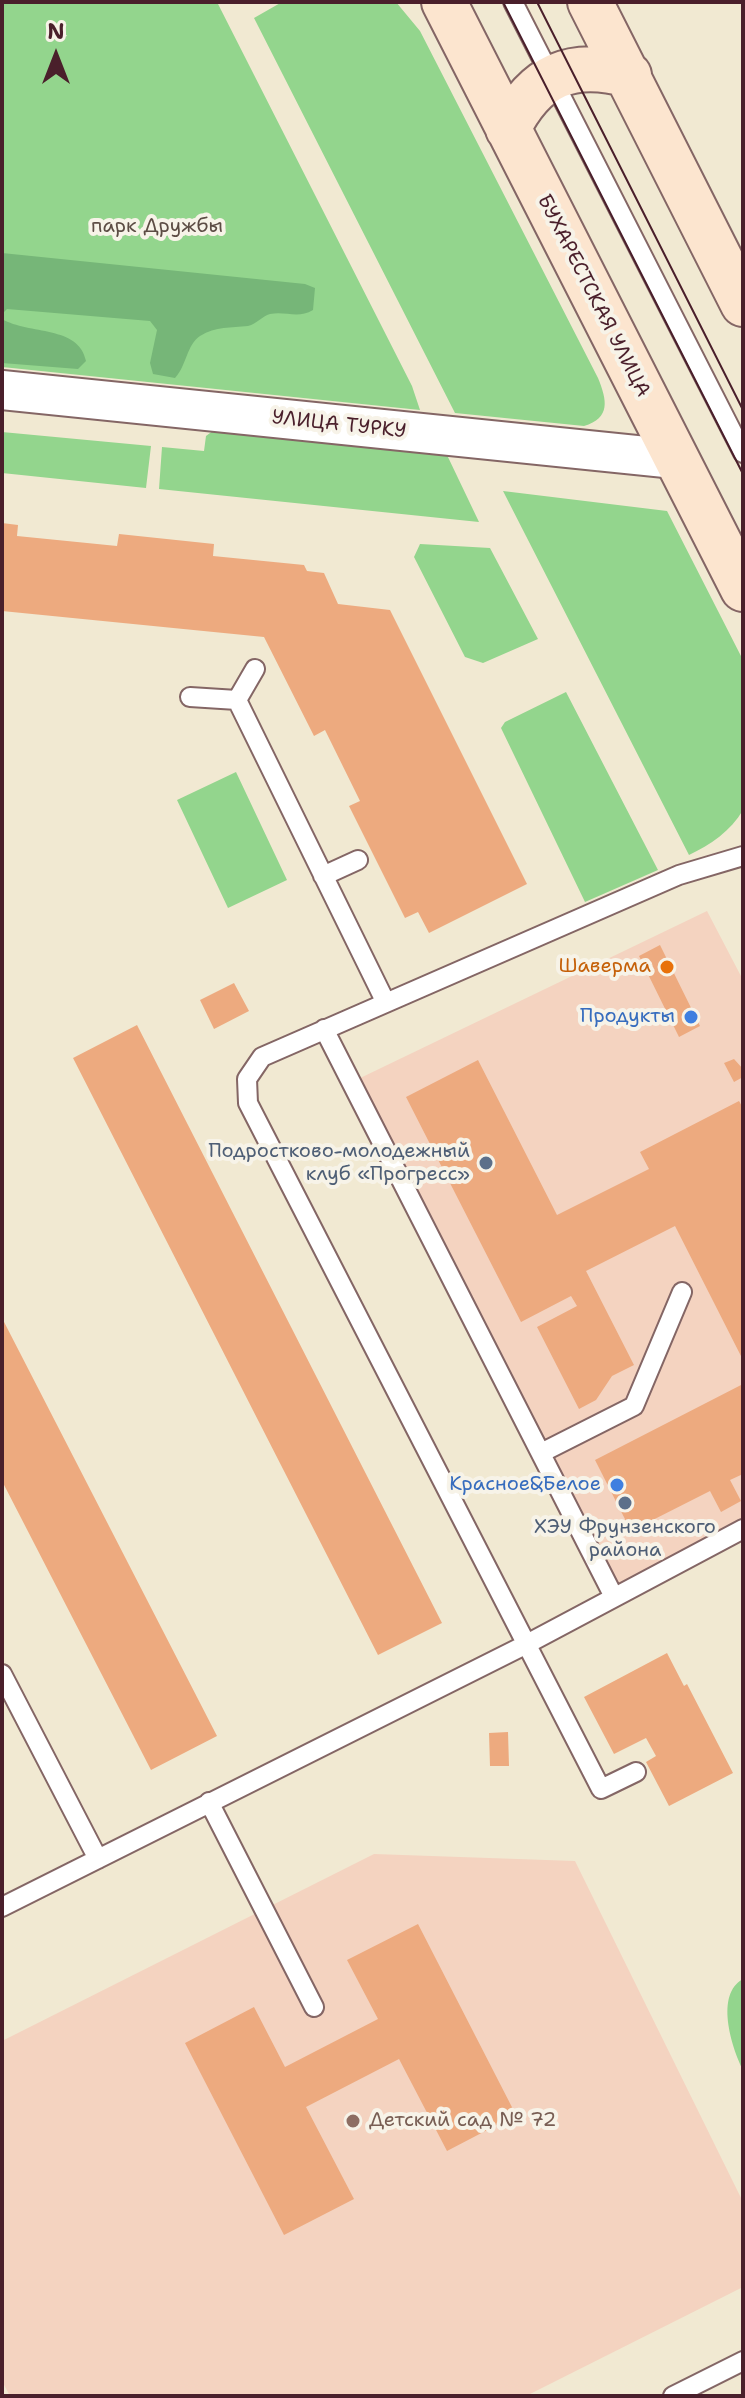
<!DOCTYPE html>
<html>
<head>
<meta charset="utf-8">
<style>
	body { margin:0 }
	#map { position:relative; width:745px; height:2398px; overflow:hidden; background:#f1e9d2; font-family:"Shantell Sans",sans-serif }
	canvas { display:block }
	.frame { position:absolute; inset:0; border:4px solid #4a1f2b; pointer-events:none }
	.north { position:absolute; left:16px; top:16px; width:80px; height:80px; -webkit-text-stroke:6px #f7f3e8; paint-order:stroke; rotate:0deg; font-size:22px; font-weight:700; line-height:32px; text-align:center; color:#4a1f2b }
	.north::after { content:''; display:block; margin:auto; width:28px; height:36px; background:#4a1f2b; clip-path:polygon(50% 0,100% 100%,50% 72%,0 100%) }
</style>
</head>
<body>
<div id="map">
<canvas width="745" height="2398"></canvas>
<div class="frame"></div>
<div class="north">N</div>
</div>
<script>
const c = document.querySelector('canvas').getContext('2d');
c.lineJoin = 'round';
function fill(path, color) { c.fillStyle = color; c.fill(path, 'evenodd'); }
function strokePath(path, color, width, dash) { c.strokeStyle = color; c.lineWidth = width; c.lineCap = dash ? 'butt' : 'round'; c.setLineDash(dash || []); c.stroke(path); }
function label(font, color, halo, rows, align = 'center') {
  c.font = font + ' "Shantell Sans",sans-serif'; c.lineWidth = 8; c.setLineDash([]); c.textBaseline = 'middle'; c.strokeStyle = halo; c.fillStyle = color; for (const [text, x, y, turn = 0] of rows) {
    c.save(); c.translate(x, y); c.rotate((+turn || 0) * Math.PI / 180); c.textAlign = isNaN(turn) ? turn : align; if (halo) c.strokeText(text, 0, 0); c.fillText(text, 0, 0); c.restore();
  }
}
fill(new Path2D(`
	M707 911 743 980V1531L619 1593 354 1081Z
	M374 1854 575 1861 743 2202V2287L526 2396H10L2 2381V2041Z`), '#f4d3c0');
fill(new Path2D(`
	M2 2H217L412 386 420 410 2 367Z
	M282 2H396L420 31 598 378C607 400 611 418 584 426L455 413 254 18Z
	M214 430 447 455 479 522 159 489 162 447 204 451 206 436Z
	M2 432 151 446 146 488 2 473Z
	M503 491 667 511 743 660V810C731 831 710 845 689 855Z
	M420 544 490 548 538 639 483 663 465 657 414 557Z
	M566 692 658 870 585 902 501 728 505 722Z
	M236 772 287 880 228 908 177 800Z
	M743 1979V2070C731 2046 715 1994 743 1979Z`), '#93d58d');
fill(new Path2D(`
	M2 253 305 284 315 288 313 310C298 319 286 311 270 314 262 316 257 324 248 326 231 328 216 326 200 336 187 344 186 367 175 378L153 374 150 363 157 330 150 321 7 309 2 314Z
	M2 319C29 335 79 325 86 361L78 369 2 363Z`), '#76b678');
fill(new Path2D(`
	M2 523 18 525 17 536 117 546 119 534 214 544 213 556 304 565 307 571 324 573 338 604 390 610 527 884 429 933 418 912 405 918 349 806 360 801 325 730 314 736 264 637 2 611Z
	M660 945 700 1026 679 1037 639 956Z
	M234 983 249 1011 214 1029 200 1000Z
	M137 1025 442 1623 378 1655 73 1058Z
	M734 1059 743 1069V1077L734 1082 724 1063Z
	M478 1060 557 1215 649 1169 640 1152 739 1101 743 1108V1360L675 1226 586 1271 634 1365 612 1376 596 1400 579 1409 537 1327 577 1306 571 1296 521 1322 406 1097Z
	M2 1318 217 1736 151 1770 2 1481Z
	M743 1384V1474L730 1480 741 1501 721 1512 710 1491 631 1531 595 1460Z
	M667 1653 684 1686 687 1684 733 1773 669 1806 646 1762 656 1756 646 1738 614 1754 584 1697Z
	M508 1732 509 1766H490L489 1733Z
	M418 1924 516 2115 447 2151 399 2059 306 2107 354 2199 284 2235 185 2043 254 2007 285 2067 378 2019 347 1960Z`), '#edaa7f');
const lane = new Path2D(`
	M513 2 743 453
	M190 697 237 700 255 669
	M237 700 386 1003
	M323 876 358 860
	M324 1029 613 1595
	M541 1453 634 1406 682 1292
	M2 1674 98 1859
	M636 1772 601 1789 248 1103 247 1079 262 1057 679 875 743 856
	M209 1802 314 2007
	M2 1907 525 1645 743 1529
	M673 2396 743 2361`);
const street = new Path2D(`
	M2 390 675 459`);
const secondary = new Path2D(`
	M444 2 743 589
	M590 2 743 304
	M508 129C535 75 571 59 629 75`);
strokePath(lane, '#846665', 22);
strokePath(street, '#846665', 42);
strokePath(secondary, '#846665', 48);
strokePath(lane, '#fff', 18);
strokePath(street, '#fff', 38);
strokePath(secondary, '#fce5cf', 44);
strokePath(new Path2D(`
	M503 2 743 474
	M537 2 743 410`), '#4a1f2b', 2);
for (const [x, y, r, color] of [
	[667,967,8,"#e8710a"],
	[691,1017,8,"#3f7fe0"],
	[486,1163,8,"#5c6f8a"],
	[617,1485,8,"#3f7fe0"],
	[625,1503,8,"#5c6f8a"],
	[353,2121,8,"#8d6e63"]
]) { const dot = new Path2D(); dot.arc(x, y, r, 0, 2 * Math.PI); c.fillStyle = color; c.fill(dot); strokePath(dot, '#f7f3e8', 3); }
label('20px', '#5c4c44', '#f7f3e8', [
	["парк Дружбы",157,227]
]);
label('20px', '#4a1f2b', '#f7f3e8', [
	["БУХАРЕСТСКАЯ УЛИЦА",593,296,63],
	["УЛИЦА ТУРКУ",339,425,6]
]);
label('20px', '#c56008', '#f7f3e8', [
	["Шаверма",651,967]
], 'right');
label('20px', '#366cbe', '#f7f3e8', [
	["Продукты",675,1017],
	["Красное&Белое",601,1485]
], 'right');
label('20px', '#4e5e75', '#f7f3e8', [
	["Подростково-молодежный",470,1152],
	["клуб «Прогресс»",470,1175],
	["ХЭУ Фрунзенского",625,1528,"center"],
	["района",625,1551,"center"]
], 'right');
label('20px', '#785e54', '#f7f3e8', [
	["Детский сад № 72",369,2121]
], 'left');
</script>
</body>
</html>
